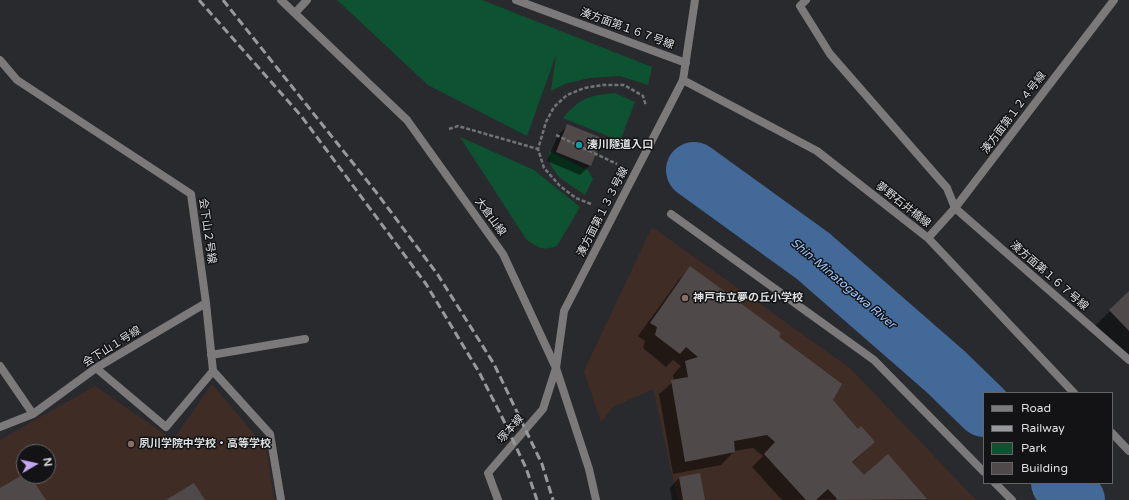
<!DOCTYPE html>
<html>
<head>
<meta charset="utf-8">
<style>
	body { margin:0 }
	#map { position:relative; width:1129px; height:500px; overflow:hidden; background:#292a2e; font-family:"Varela Round",sans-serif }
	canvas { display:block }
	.legend { position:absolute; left:983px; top:392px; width:130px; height:92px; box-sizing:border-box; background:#131315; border:1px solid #646567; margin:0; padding:5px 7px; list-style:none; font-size:12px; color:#dedfe1 }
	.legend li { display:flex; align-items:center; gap:8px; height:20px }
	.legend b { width:20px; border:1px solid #646567 }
	.north { position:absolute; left:16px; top:444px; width:40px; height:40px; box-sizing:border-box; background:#131315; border:1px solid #646567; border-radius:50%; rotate:81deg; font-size:11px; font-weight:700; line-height:16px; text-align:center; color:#dedfe1 }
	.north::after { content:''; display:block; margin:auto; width:14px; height:18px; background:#c4a7f1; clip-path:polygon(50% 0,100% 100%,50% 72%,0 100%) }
</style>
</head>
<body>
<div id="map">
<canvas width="1129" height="500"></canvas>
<ul class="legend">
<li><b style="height:5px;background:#7b7979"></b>Road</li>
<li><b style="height:5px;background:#98999c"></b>Railway</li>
<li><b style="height:11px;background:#0d5331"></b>Park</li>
<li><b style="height:11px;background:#4f4a49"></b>Building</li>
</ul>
<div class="north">N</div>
</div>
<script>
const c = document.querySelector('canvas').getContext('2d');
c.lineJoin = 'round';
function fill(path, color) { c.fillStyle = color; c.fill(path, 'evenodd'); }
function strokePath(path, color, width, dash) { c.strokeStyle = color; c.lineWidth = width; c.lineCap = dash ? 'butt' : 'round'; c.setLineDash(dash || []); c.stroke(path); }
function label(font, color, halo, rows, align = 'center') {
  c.font = font + ' "Varela Round","Noto Sans JP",sans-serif'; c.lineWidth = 3; c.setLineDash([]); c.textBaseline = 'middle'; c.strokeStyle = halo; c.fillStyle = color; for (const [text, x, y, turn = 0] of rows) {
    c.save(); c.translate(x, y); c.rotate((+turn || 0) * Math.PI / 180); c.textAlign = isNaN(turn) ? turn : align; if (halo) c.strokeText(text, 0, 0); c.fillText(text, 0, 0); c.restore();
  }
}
fill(new Path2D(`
	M652 227 851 369 976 500H678L653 389 613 407 601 422 584 371Z
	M212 384 266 448 274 500H0V440L95 386 173 440ZM24 452H48V476H24Z`), '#3f2d25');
fill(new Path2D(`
	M337 0H482L652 67 648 85 620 76 589 78 565 84 551 91 556 55 527 136 428 85Z
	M615 93 635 102 620 141 563 118C581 97 588 96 615 93Z
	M460 137 534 170 580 207 557 246C542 251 538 248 526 239Z
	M549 151 588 170 593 179 585 195 559 177 550 164Z`), '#0d5331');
fill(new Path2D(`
	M568 125 590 165 580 175 547 161 558 135Z
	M690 268 777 337 858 430 874 442 852 463 864 477 888 456 926 499 782 500 752 467 763 456 753 448 734 451 721 465 673 474 659 394 674 381 673 375 681 366 673 360 666 367 643 348 645 341 638 336 678 281Z
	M1129 292V363L1127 364 1093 328Z
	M699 474 704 500H672L670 488 679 478Z`), '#0007');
strokePath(new Path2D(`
	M694 170 813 256 946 372 984 409
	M1059 483 1077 500`), '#436998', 56);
fill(new Path2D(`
	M567 124 602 138 591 166 556 152Z
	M690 266 781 333 779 337 842 384 833 400 858 429 861 426 875 442 852 462 864 475 888 454 927 499 836 500 837 499 828 489 816 500H806L764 454 775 442 767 435 734 441 735 452 685 462 671 380 688 377 685 361 698 357 686 347 680 354 655 335 657 327 650 323Z
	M1129 291V331L1109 310Z
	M700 473 705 500H683L679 477Z
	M24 474V476H30L46 500H0V488Z
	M194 483 205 500H166Z`), '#4f4a49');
strokePath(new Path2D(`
	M449 129 458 126 538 149
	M556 135 617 164
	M591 204 576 198 560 186 544 168 538 149 546 122 554 107 567 95 584 88 603 85H624L643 96 646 106`), '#727376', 2.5, [4, 2]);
strokePath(new Path2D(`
	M671 214 874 360 984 472
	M995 483 1012 500`), '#7b7979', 8);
strokePath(new Path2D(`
	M281 0 407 120 503 254 556 368 589 469 596 500
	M516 0 686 63
	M695 0 683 80 817 151 928 238 1074 393
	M806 0 800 6 830 54 947 188 955 208 1129 360
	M295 13 307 0
	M0 60 17 80 191 194 206 303 213 371 270 434 281 500
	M928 238 955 208 1114 0
	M211 355 305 339
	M0 366 33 414
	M96 368 166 427 213 371
	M0 427 33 414 96 368 206 303
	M1112 433 1129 451
	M498 500 488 473 543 409 556 368`), '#7b7979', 8);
strokePath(new Path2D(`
	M556 368 564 311 683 80`), '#7b7979', 8);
strokePath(new Path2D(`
	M199 0 302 117 426 284 479 372 501 415 526 468 537 500
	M223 0 376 192 438 275 494 364 542 464 553 500`), '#98999c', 3, [8, 4]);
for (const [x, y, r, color] of [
	[579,145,4,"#0f9aa8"],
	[685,298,4,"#8d6e63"],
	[131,444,4,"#8d6e63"]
]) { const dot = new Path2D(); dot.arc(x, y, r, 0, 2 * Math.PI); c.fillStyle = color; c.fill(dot); strokePath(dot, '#131315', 1.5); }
label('11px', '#dedfe1', '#131315', [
	["湊方面第１６７号線",627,29,20],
	["湊方面第１２４号線",1014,113,-53],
	["夢野石井橋線",903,205,38],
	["湊方面第１３３号線",603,212,-63],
	["大倉山線",490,217,54],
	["会下山２号線",207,231,82],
	["湊方面第１６７号線",1049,276,41],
	["会下山１号線",112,347,-32],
	["塚本線",511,429,-49]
]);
label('bold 11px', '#dedfe1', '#131315', [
	["湊川隧道入口",587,145],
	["神戸市立夢の丘小学校",693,298],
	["夙川学院中学校・高等学校",139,444]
], 'left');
label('italic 12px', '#98c5fd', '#131315', [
	["Shin-Minatogawa River",843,284,40]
]);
</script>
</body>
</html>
